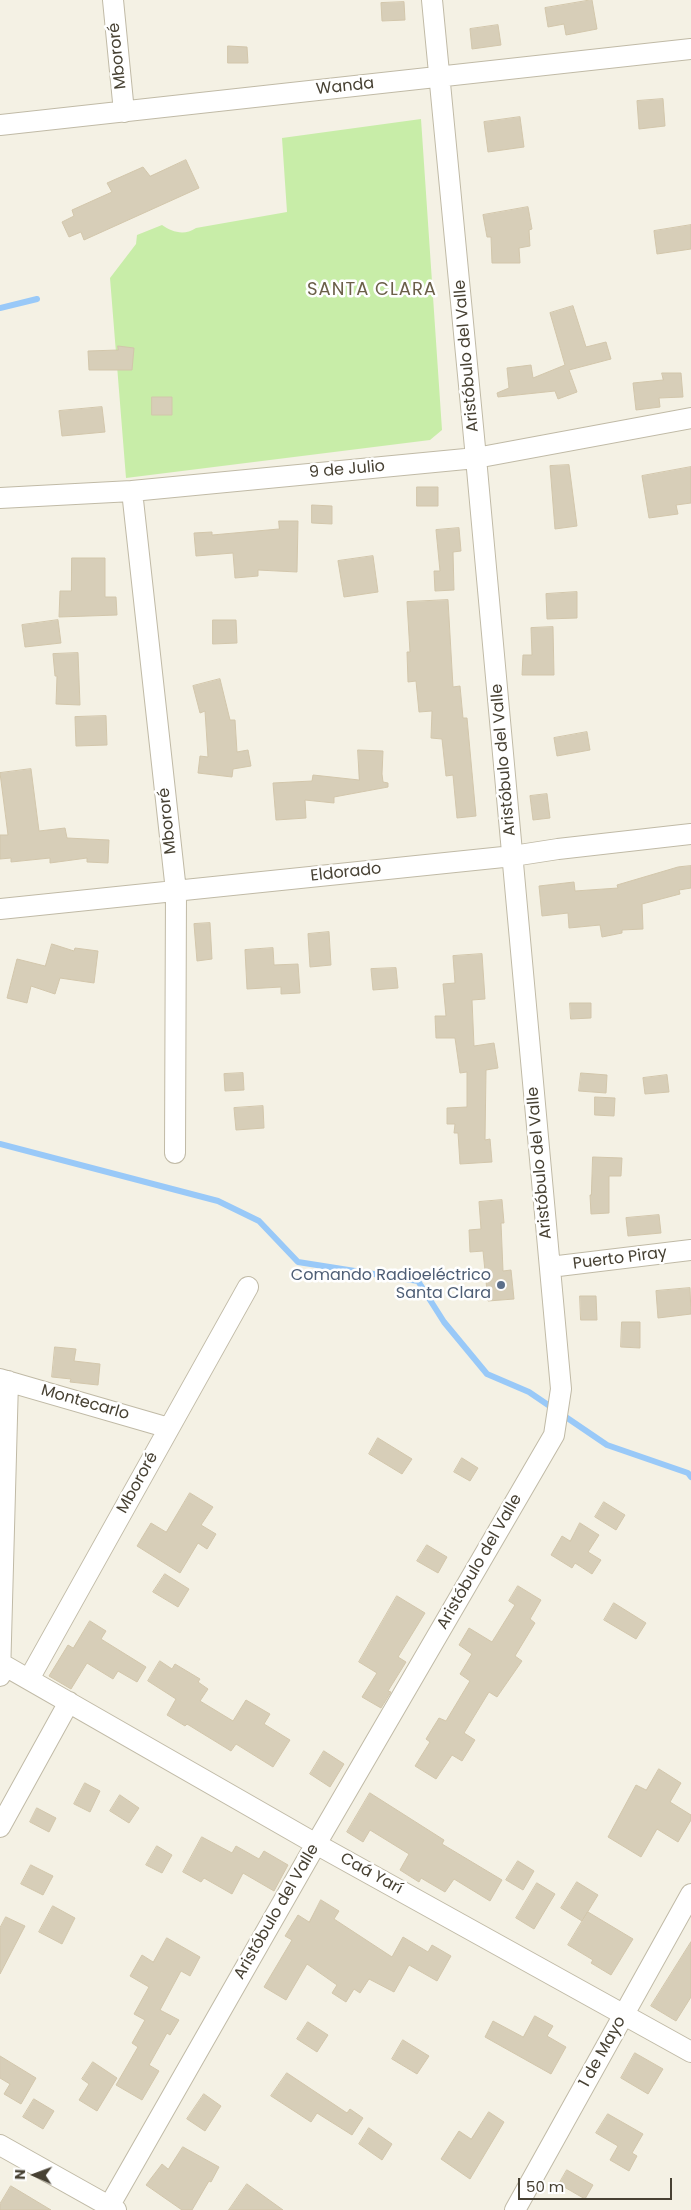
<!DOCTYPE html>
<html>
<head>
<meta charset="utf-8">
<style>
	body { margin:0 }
	#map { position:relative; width:691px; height:2210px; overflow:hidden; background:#f4f1e4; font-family:Poppins,sans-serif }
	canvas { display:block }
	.north { position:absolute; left:10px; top:2150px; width:50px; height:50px; -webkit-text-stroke:4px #fff; paint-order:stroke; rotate:272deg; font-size:14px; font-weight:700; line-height:20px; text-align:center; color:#474133 }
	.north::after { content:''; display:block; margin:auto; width:18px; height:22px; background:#474133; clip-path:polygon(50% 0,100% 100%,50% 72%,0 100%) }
	.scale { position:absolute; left:518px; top:2178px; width:154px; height:22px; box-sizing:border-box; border:2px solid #474133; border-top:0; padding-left:6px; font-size:15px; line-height:18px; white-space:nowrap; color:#474133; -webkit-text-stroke:4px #fff; paint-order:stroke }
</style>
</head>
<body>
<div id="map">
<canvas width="691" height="2210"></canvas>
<div class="north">N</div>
<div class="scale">50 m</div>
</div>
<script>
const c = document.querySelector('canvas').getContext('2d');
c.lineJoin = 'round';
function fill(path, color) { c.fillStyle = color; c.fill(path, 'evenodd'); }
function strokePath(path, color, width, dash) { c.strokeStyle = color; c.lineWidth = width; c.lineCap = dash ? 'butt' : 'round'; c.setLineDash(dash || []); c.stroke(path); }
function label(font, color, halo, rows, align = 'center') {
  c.font = font + ' Poppins,sans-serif'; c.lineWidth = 5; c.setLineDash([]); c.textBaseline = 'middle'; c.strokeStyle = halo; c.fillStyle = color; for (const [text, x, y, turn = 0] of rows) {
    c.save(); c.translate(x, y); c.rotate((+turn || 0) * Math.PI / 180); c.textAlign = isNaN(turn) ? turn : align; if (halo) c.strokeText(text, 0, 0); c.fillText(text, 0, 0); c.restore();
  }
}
fill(new Path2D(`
	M421 119 442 430 430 440 126 478 110 278 136 244 137 235 162 225C172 232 184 236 196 228L287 212 282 138Z`), '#c8eda8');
strokePath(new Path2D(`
	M0 308 37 299
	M0 1144 218 1201 259 1221 298 1262 418 1281 444 1322 487 1374 529 1392 607 1445 688 1473 691 1477`), '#99c9f8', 6);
const building = new Path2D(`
	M592 0 597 29 566 35 564 24 548 27 545 8Z
	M404 2 405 20 382 21 381 3Z
	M498 25 501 45 472 49 470 29Z
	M228 46 247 47 248 63H228Z
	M663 99 665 126 639 129 637 101Z
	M520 117 524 147 488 152 484 122Z
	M186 160 199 188 84 240 81 232 69 237 62 222 74 216 72 210 112 192 107 183 143 167 150 176Z
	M528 207 532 229 529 230 530 246 519 248 520 263H492L491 237H487L483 215Z
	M691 225V249L657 254 654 231Z
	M573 306 586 347 606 342 611 359 569 370 577 392 558 399 555 391 498 397 497 393 509 388 507 368 531 365 533 378 565 365 550 313Z
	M118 346 134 348 132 370H89L88 351 118 350Z
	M662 373H681L683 397 659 398 660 407 636 410 633 383 663 380Z
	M152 397H172V415H152Z
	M102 407 105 432 62 436 59 411Z
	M569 465 577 526 555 529 550 466Z
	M691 467V503L676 505 678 514 649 518 642 476Z
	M417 487H438V506H417Z
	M312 505 332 506V524L312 523Z
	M279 521H298L297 572 258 570V576L235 578 233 553 196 556 194 533 212 532V535L279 529Z
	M459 528 461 551 453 552 454 590 435 591 434 571H440L436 530Z
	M373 556 378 592 344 597 338 561Z
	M72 558H105V597H116L117 615 59 617 60 591H71Z
	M577 592V618L547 619 546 594Z
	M448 600 453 687 460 686 463 718H467L476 816 457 818 453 775 446 776 442 739 431 738 432 711 419 712 416 681 408 682 407 652H410L407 602Z
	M58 620 61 643 25 647 22 625Z
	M213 620H236L237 643 213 644Z
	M553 627 554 675H522L523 655H532L531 628Z
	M78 653 80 705 56 704 57 676H55L53 654Z
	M220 679 230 720H235L237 752 248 750 251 766 233 769 232 777 198 773 200 756 208 757 205 711 200 713 193 686Z
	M106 716 107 745 76 746 75 717Z
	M587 732 590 750 557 756 554 738Z
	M358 750 383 751 382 774 383 782 388 783V787L334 797V803L305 800 306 818 276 820 273 783 312 781 313 775 359 780Z
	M31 769 39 831 65 828 67 838 109 840 108 863 87 862V858L50 863V858L11 862V858L0 859V835H8L0 773Z
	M547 794 550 818 533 820 530 796Z
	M691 866V888L679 890 680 894 642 904 643 929 622 930V933L602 937 600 925 569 928 568 913 542 916 539 886 574 882 575 891 618 888 617 885 678 867Z
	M210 923 212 959 197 961 194 924Z
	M329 932 331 965 310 967 308 934Z
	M52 944 74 951 75 948 98 951 94 983 60 978 55 994 31 986 27 1003 7 998 17 959 45 966Z
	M273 948 274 965 298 964 300 993 281 994V987L247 989 245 950Z
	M482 954 485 999 472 1000 474 1046 494 1043 498 1068 486 1070 485 1140 490 1139 492 1162 460 1164 458 1133H454L455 1124H447V1108L467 1107V1072L460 1073 455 1038H436L435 1016H446L443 984 455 983 453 956Z
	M396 968 398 988 373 990 371 969Z
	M570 1003H591V1018L571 1019Z
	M243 1073 244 1090 225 1091 224 1074Z
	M581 1073 607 1075 606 1093 579 1091Z
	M667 1075 669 1092 645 1094 643 1078Z
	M595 1097 615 1098 614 1116 595 1115Z
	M263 1106 264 1128 236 1130 234 1108Z
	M593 1157 622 1158 621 1176H609V1213L591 1214 590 1195H591Z
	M502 1200 504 1223H501L503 1271 511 1270 514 1299 488 1301 483 1251 470 1252 469 1230 481 1229 479 1202Z
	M659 1215 661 1233 628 1236 626 1218Z
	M690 1288 691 1314 658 1318 656 1291Z
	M580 1296H596L597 1320H581Z
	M622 1322H640V1348L621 1347Z
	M55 1347 76 1349 74 1361 100 1364 98 1385 70 1382 71 1379 52 1377Z
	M378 1438 412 1459 402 1474 369 1454Z
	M462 1458 478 1468 470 1481 454 1472Z
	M190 1493 213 1507 201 1525 216 1534 207 1549 198 1543 180 1573 137 1546 151 1523 166 1532Z
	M604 1502 625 1515 616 1530 595 1517Z
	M580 1523 599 1535 588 1552 601 1560 592 1574 575 1563 572 1568 551 1555 562 1536 570 1541Z
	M427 1545 447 1557 438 1573 417 1561Z
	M165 1574 189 1589 178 1607 153 1592Z
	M518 1586 541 1600 530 1619 535 1623 515 1656 522 1661 497 1697 489 1692 464 1733 475 1740 462 1761 452 1755 436 1779 415 1766 430 1742 426 1739 439 1718 446 1721 470 1681 460 1674 472 1654 459 1645 469 1628 492 1642 515 1605 509 1601Z
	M397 1596 425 1613 398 1657 406 1662 388 1691 391 1692 381 1708 362 1697 377 1673 359 1662Z
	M614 1603 646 1623 636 1639 604 1620Z
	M90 1621 106 1631 101 1639 146 1667 137 1682 118 1671 113 1679 87 1663 71 1689 49 1676 68 1645 73 1648Z
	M160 1661 172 1669 175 1664 200 1679 198 1682 208 1689 200 1701 233 1721 246 1700 270 1714 264 1724 290 1740 273 1767 236 1744 231 1751 187 1724 185 1726 167 1715 176 1699 148 1681Z
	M324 1751 344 1764 330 1787 310 1774Z
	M659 1769 681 1783 670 1802 691 1815V1820L678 1842 657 1829 641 1857 608 1837 636 1785 646 1790Z
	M85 1783 100 1791 90 1812 74 1804Z
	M370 1793 444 1840 442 1844 502 1880 490 1901 454 1879 445 1892 421 1878 419 1882 400 1870 409 1854 370 1830 363 1842 347 1832Z
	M120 1795 139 1808 129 1823 110 1811Z
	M37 1808 56 1818 49 1832 30 1822Z
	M202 1837 232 1853 236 1846 259 1859 264 1851 288 1865 274 1891 243 1873 232 1894 204 1878 201 1882 183 1872Z
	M157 1846 172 1855 162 1873 146 1865Z
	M518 1861 534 1871 523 1890 506 1880Z
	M31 1865 53 1876 43 1895 21 1884Z
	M577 1882 598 1895 582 1921 561 1908Z
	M537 1883 555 1894 534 1929 516 1918Z
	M321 1900 339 1911 334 1919 392 1957 403 1937 428 1952 432 1945 451 1956 437 1981 409 1965 394 1992 369 1979 360 1993 354 1989 346 2002 332 1993 337 1985 307 1964 286 2000 264 1987 292 1940 285 1936 298 1915 309 1922Z
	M53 1906 75 1918 62 1944 39 1932Z
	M588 1912 633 1939 611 1975 591 1963 593 1960 568 1945Z
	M6 1917 25 1926 0 1974V1928Z
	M167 1938 200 1957 190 1976 181 1971 160 2010 179 2020 170 2035 167 2033 149 2065 159 2071 142 2100 116 2085 138 2047 132 2043 145 2020 134 2014 149 1987 130 1976 142 1955 153 1962Z
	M691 1942V1997L676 2021 651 2006Z
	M535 2016 553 2026 547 2036 566 2047 551 2074 485 2037 493 2021 523 2037Z
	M308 2022 328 2035 317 2052 297 2039Z
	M403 2040 429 2056 417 2074 392 2059Z
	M635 2053 663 2069 648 2094 621 2078Z
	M0 2056 36 2078 21 2104 4 2094 10 2084 0 2078Z
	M93 2062 117 2078 97 2111 79 2100 89 2084 82 2079Z
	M287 2073 347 2113 350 2109 363 2118 352 2135 317 2113 311 2122 271 2096Z
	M204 2094 221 2106 205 2131 187 2119Z
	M34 2099 54 2111 43 2129 23 2117Z
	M489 2112 504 2122 470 2179 441 2159 459 2131 471 2139Z
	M608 2114 643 2134 632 2153 637 2156 629 2171 610 2160 618 2146 596 2133Z
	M369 2128 392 2144 382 2160 359 2144Z
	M183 2147 219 2167 211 2182 209 2181 192 2210H182L146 2185 162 2164 168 2169Z
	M567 2170 593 2185 585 2199 559 2184Z
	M247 2184 283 2210H229Z
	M11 2186 51 2210H0V2204Z`);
fill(building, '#d7ceb8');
strokePath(building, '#d2c6ab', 1);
const street = new Path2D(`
	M113 0 124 112
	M0 125 691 49
	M132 491 176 891 175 1153
	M0 498 132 491 476 458 691 418
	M0 909 513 856 558 849 691 834
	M550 1267 691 1250
	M0 1379 169 1428
	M0 1663 316 1844 691 2052
	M0 1676 8 1381
	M29 1679 248 1287
	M0 1827 69 1702
	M0 2145 116 2210
	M107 2210 316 1844 554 1435 561 1389 476 458 432 0
	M515 2210 691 1894`);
strokePath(street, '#c0baa6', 22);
strokePath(street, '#fff', 20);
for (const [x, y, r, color] of [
	[501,1285,5,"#5c6f8a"]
]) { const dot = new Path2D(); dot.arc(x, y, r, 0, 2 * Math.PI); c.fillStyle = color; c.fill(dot); strokePath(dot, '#fff', 2); }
label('16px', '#474133', '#fff', [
	["Mbororé",118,56,-96],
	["Wanda",345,87,-6],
	["Aristóbulo del Valle",467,356,-95],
	["9 de Julio",347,470,-5],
	["Aristóbulo del Valle",504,760,-95],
	["Mbororé",168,821,-96],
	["Eldorado",346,873,-6],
	["Aristóbulo del Valle",540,1163,-95],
	["Puerto Piray",620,1259,-7],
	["Montecarlo",85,1403,16],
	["Mbororé",138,1483,-61],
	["Aristóbulo del Valle",480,1562,-60],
	["Caá Yarí",371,1874,29],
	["Aristóbulo del Valle",277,1912,-60],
	["1 de Mayo",603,2052,-61]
]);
label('16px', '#4e5e75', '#fff', [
	["Comando Radioeléctrico",491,1276],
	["Santa Clara",491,1294]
], 'right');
c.letterSpacing = '1px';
label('18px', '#6b6049', '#fff', [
	["SANTA CLARA",372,290]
]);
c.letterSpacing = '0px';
</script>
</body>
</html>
